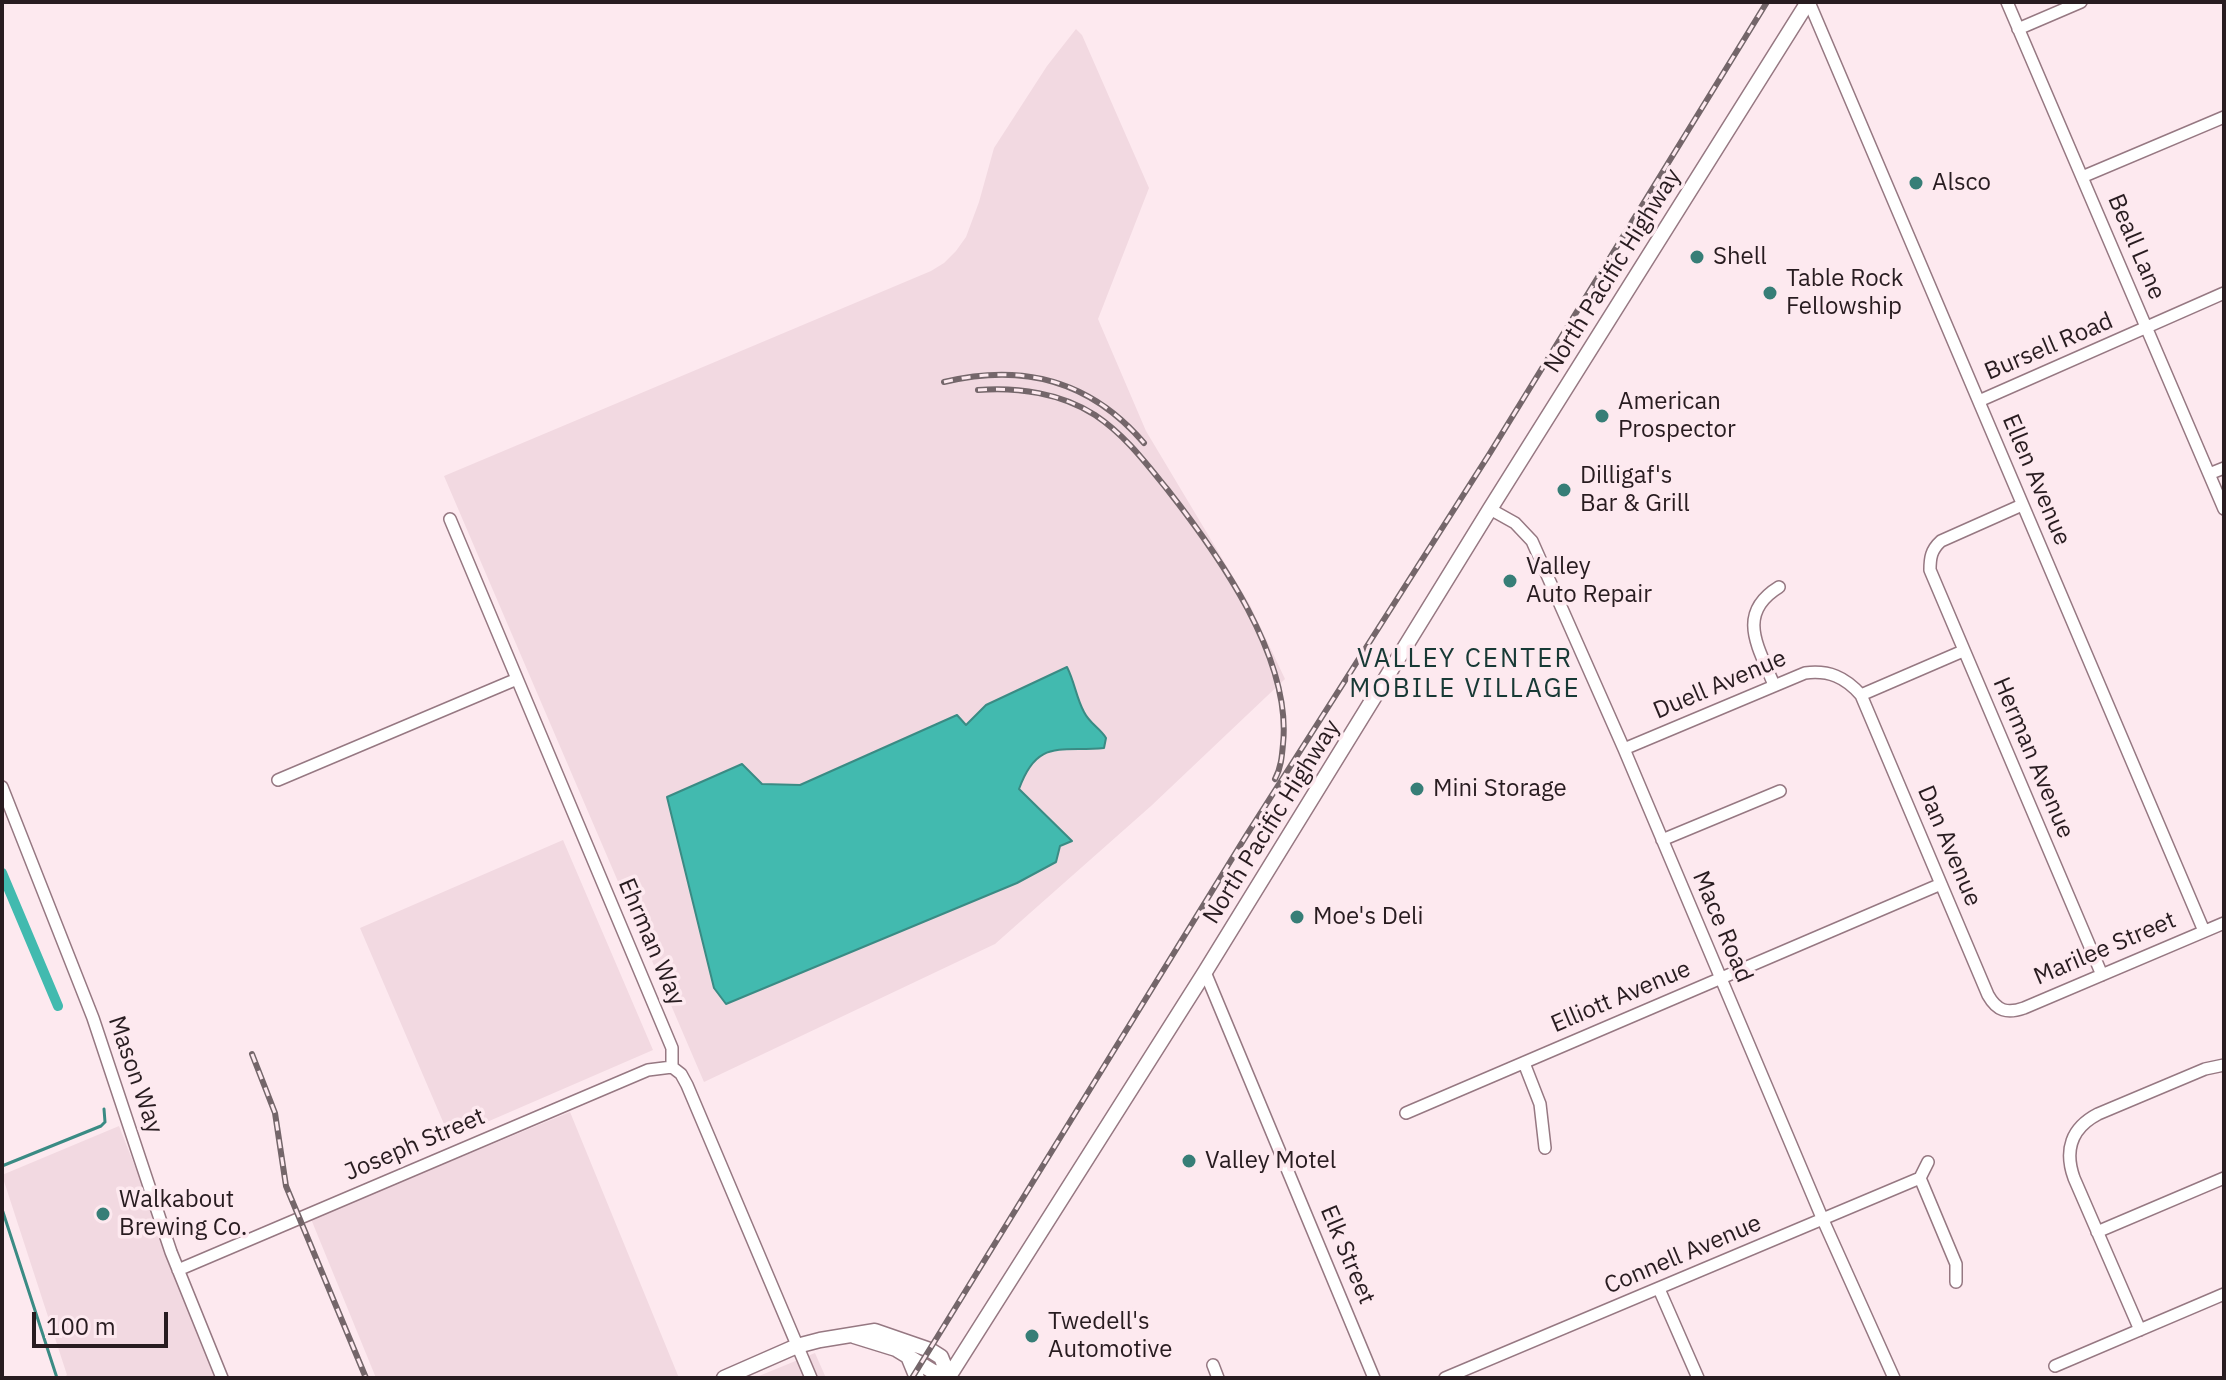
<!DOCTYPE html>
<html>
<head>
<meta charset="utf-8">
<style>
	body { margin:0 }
	#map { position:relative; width:2226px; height:1380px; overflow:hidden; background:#fde9ef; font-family:"IBM Plex Sans",sans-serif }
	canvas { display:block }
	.frame { position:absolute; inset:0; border:4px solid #281c20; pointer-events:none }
	.scale { position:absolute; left:32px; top:1312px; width:136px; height:36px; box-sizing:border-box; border:4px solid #281c20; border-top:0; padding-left:10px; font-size:24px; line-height:28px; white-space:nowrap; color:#281c20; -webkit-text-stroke:6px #fde9ef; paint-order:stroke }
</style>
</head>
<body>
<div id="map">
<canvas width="2226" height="1380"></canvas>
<div class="frame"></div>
<div class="scale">100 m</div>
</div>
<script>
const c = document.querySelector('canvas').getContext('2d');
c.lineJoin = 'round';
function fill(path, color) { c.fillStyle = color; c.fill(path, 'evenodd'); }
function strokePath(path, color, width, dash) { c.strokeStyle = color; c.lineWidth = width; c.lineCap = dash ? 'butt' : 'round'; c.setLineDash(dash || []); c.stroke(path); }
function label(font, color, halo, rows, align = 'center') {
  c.font = font + ' "IBM Plex Sans",sans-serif'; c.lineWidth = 7; c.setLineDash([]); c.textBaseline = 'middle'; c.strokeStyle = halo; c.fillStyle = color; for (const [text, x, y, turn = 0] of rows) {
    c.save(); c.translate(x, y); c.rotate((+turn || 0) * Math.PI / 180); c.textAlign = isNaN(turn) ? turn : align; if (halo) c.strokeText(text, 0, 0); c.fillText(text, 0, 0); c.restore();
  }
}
fill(new Path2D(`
	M1076 29 1082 35 1149 188 1098 319 1146 431 1250 605 1285 679 1151 806 995 944 704 1082 444 476 931 271 944 263 956 251 966 237 979 202 994 148 1047 66Z
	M563 840 653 1050 450 1138 360 928Z
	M570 1112 679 1378H376L311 1219Z
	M119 1126 218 1378H63L67 1375 2 1175Z
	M815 1353 826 1378H754Z`), '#f2d9e1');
const water = new Path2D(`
	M1067 667C1075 683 1076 697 1084 712 1090 724 1100 728 1106 738L1104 748C1059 752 1037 739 1019 789L1072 841 1060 846 1056 862 1017 883 726 1004 714 988 667 797 742 764 762 784 800 785 957 715 966 725 986 705Z`);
fill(water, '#42baaf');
strokePath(water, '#3a8b84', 2);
strokePath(new Path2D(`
	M2 1166 101 1126 105 1122 104 1109
	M2 1209 57 1378`), '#3a8b84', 3);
strokePath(new Path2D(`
	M2 873 58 1006`), '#42baaf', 10);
const minor = new Path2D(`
	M1809 2 2204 931
	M2007 2 2224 509
	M2018 29 2081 2
	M2082 177 2224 117
	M1979 401 2224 293
	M2209 474 2224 468
	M2022 505 1941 541C1931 550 1930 558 1930 570L2102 975
	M1490 509 1515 523 1532 541 1624 749 1823 1220 1894 1378
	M450 519 672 1048V1067
	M1774 685C1759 648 1735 614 1779 587
	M1861 695 1963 651
	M1624 749 1805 673C1829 670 1845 677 1861 695L1988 995C1997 1011 2007 1014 2024 1008L2224 923
	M278 780 517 679
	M2 787 93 1018 171 1252 222 1378
	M1662 840 1780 791
	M1205 972 1374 1378
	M1524 1063 1540 1104 1545 1148
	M672 1067 681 1074 687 1085 811 1378
	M1406 1113 1941 884
	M1920 1178 1956 1264V1282
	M2097 1232 2224 1178
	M178 1270 648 1070 672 1067
	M1659 1289 1698 1378
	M2140 1330 2074 1178C2064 1150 2071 1128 2098 1114L2205 1069 2224 1065
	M1213 1365 1218 1378
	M2055 1366 2224 1294
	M1445 1378 1920 1178 1928 1162`);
const major = new Path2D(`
	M854 1336 896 1349 932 1371 949 1377
	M908 1356 917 1378
	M724 1378 797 1346 820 1340 875 1331 930 1350 941 1357 949 1377
	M948 1378 1205 972 1490 509 1808 2`);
strokePath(minor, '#967882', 14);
strokePath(major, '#967882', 17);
strokePath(minor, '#fff', 11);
strokePath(major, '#fff', 14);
const rail = new Path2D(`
	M944 382C1023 363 1090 380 1144 443
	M978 390C1018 387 1061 393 1095 415 1125 435 1145 462 1167 489 1218 554 1292 658 1283 744 1282 756 1281 768 1275 779
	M252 1054 275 1113 286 1186 366 1378
	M912 1378 1246 836 1490 453 1767 2`);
strokePath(rail, '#74666a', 6);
strokePath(rail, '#fde9ef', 3, [9]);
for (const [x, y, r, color] of [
	[1916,183,8,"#377e77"],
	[1697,257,8,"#377e77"],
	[1770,293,8,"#377e77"],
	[1602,416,8,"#377e77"],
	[1564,490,8,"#377e77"],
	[1510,581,8,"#377e77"],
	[1417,789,8,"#377e77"],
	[1297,917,8,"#377e77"],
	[1189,1161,8,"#377e77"],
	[103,1214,8,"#377e77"],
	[1032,1336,8,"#377e77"]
]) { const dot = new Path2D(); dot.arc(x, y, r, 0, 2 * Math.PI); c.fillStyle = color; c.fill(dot); strokePath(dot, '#fde9ef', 3); }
label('24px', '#281c20', '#fde9ef', [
	["Alsco",1932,183],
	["Shell",1713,257],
	["Table Rock",1786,279],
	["Fellowship",1786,307],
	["American",1618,402],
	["Prospector",1618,430],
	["Dilligaf's",1580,476],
	["Bar & Grill",1580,504],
	["Valley",1526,567],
	["Auto Repair",1526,595],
	["Mini Storage",1433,789],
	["Moe's Deli",1313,917],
	["Valley Motel",1205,1161],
	["Walkabout",119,1200],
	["Brewing Co.",119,1228],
	["Twedell's",1048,1322],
	["Automotive",1048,1350]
], 'left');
label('24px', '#281c20', '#fde9ef', [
	["Beall Lane",2136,247,67],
	["North Pacific Highway",1613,271,-58],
	["Bursell Road",2049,347,-23],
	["Ellen Avenue",2036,480,67],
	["Duell Avenue",1720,685,-23],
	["Herman Avenue",2033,758,67],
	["North Pacific Highway",1272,822,-58],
	["Dan Avenue",1949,846,67],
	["Mace Road",1722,927,67],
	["Ehrman Way",651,942,67],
	["Marilee Street",2105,949,-23],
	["Elliott Avenue",1621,997,-23],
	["Mason Way",135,1075,71],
	["Joseph Street",415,1145,-23],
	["Elk Street",1347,1255,67],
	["Connell Avenue",1683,1255,-23]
]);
c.letterSpacing = '2px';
label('26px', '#173935', '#fde9ef', [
	["VALLEY CENTER",1465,659],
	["MOBILE VILLAGE",1465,689]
]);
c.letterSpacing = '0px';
</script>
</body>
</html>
